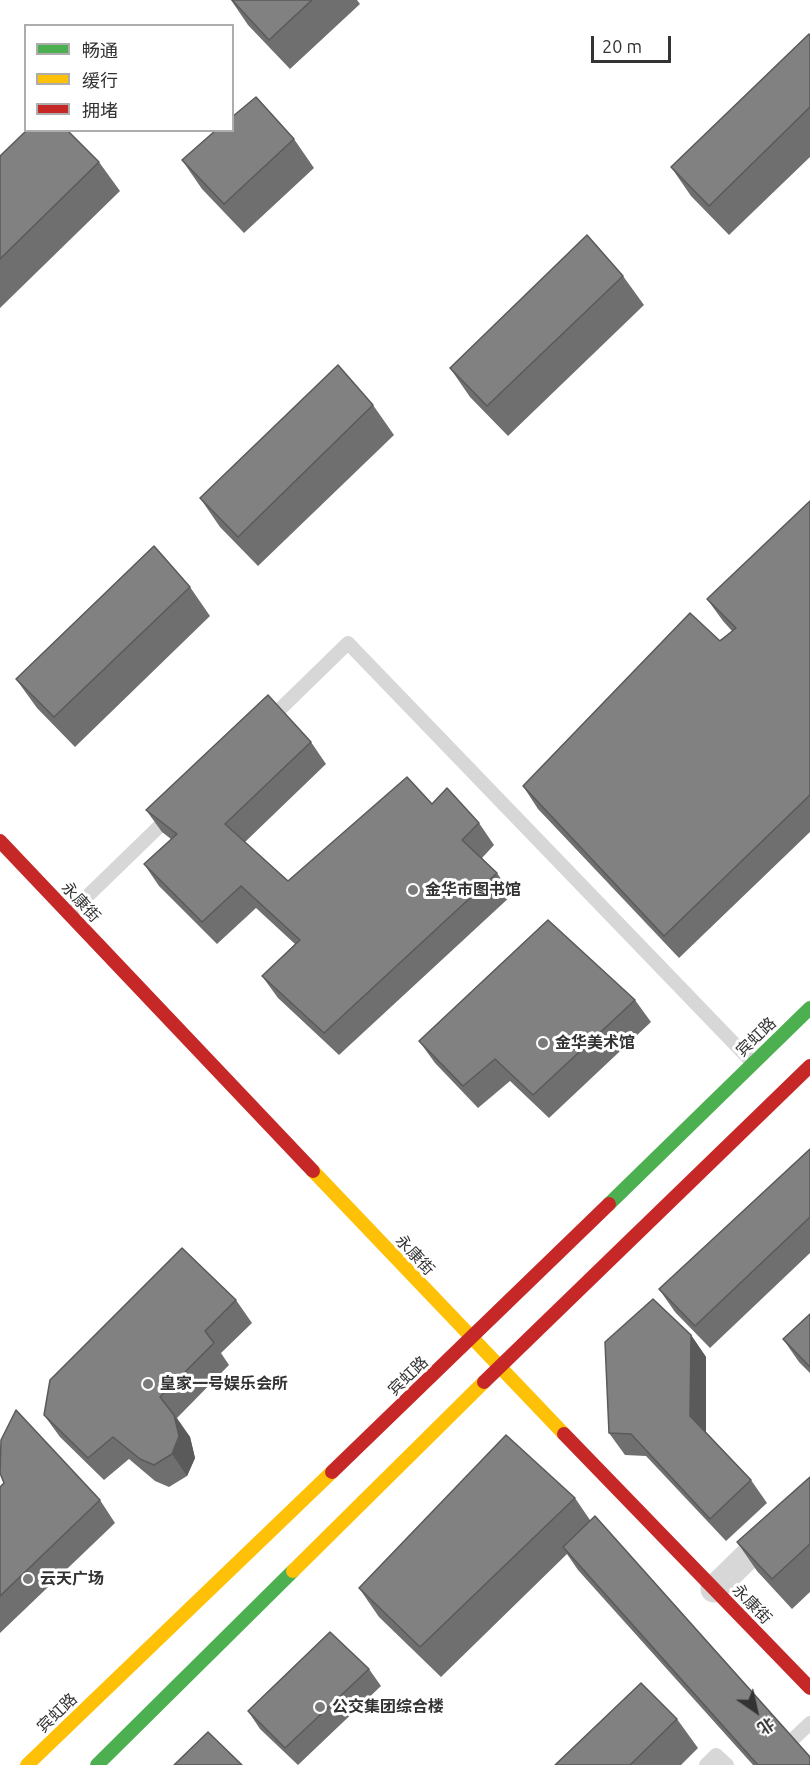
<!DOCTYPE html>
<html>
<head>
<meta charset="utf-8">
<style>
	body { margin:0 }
	#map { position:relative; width:810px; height:1765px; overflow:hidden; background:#fff; font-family:Ubuntu,"Noto Sans SC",sans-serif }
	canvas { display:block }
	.legend { position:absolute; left:24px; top:24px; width:210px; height:108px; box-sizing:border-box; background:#fff; border:2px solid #adadad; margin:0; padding:8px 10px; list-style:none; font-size:18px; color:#333 }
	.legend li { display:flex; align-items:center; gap:12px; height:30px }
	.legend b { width:30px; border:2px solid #adadad }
	.north { position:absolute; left:726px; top:1681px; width:60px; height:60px; -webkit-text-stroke:4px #fff; paint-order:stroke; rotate:146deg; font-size:16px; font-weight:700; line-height:24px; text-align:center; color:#333 }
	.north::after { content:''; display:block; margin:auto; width:21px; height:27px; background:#333; clip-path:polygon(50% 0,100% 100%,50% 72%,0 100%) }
	.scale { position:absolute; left:591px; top:36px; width:80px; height:27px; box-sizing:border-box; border:3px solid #333; border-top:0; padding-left:8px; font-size:18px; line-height:21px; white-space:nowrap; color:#333; -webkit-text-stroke:4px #fff; paint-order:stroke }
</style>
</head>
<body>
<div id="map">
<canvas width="810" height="1765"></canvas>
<ul class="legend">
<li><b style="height:8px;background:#4caf50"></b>畅通</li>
<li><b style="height:8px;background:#ffc107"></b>缓行</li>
<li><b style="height:8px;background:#c62828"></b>拥堵</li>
</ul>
<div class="north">北</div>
<div class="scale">20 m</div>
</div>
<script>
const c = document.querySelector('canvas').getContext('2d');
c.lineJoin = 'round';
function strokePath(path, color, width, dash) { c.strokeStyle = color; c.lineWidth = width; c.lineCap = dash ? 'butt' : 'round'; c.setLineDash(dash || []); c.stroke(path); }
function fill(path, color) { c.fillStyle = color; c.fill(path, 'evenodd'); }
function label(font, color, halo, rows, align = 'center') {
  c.font = font + ' Ubuntu,"Noto Sans SC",sans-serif'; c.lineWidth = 6; c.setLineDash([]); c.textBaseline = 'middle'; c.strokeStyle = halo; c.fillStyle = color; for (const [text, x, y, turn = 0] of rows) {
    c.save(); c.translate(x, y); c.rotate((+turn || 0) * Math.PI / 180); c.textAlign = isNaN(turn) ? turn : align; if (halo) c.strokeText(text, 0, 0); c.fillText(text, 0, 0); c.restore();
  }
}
strokePath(new Path2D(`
	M269 720 348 643 753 1063
	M69 914 171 815
	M706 1765 716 1755 727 1765
	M766 1765 810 1723`), '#d7d7d7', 14);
strokePath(new Path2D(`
	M714 1589 810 1495`), '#d7d7d7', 27);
strokePath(new Path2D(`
	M609 1204 810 1008
	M97 1765 293 1571`), '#4caf50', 14);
strokePath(new Path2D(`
	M313 1171 564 1434
	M293 1571 484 1382
	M27 1765 332 1472`), '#ffc107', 14);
strokePath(new Path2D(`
	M0 841 313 1171
	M484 1382 810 1066
	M564 1434 810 1688
	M332 1472 609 1204`), '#c62828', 14);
fill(new Path2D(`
	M231 0H357L360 4 290 69 248 25Z
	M810 36V157L729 235 691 196 671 167Z
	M294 139 314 168 244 233 202 189 182 160Z
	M0 156 99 162 120 191 0 308Z
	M623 276 644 305 508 436 470 397 450 368Z
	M373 405 394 435 258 566 220 527 200 498Z
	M810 501V832L679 958 538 809 523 786 732 631 723 621 707 599Z
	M190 587 210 616 75 747 37 708 16 679Z
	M311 742 326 764 245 842 288 881 432 804 479 823 494 845 482 858 497 873 512 895 339 1055 278 998 262 976 295 944 256 908 217 944 159 886 144 864 171 839 162 832 146 810Z
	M635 1000 651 1022 549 1118 510 1081 478 1108 435 1063 419 1041Z
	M810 1149V1253L710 1348 675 1312 659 1289Z
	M236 1300 252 1323 221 1353 229 1365 177 1418 190 1437 195 1458 187 1476 169 1487 155 1481 129 1459 104 1480 60 1437 44 1415Z
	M810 1314V1373L799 1362 783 1339Z
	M691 1335 706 1357V1432L751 1480 767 1503 726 1541 646 1456 625 1455 609 1433Z
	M810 1477V1592L792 1609 757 1571 737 1542Z
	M0 1487 100 1500 115 1523 0 1633Z
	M575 1498 590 1520 810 1765H753L578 1570 567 1554 441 1677 379 1617 359 1588Z
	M369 1669 381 1686 298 1765 260 1729 248 1711Z
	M677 1719 698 1748 681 1765H555Z`), '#6f6f6f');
fill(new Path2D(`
	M691 1335 706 1357V1438L690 1416Z
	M174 1415 190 1437 195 1458 187 1476 172 1454Z`), '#5a5a5a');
const building = new Path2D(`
	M232 0H312L269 40Z
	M809 34 810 36V107L709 206 671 167Z
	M256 97 294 139 224 204 182 160 216 130H232V117Z
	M27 130H67L99 162 0 259V156Z
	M587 235 623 276 487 406 450 368Z
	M338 365 373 405 238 537 200 498Z
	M810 501V795L664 936 523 786 690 613 720 641 736 628 707 599Z
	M154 546 190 587 54 717 16 679Z
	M268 695 311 742 225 824 288 881 407 777 432 804 447 788 479 823 462 840 497 873 324 1033 262 976 300 940 241 886 202 922 144 864 177 834 146 810Z
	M548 920 635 1000 533 1095 495 1059 463 1086 419 1041Z
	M810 1149V1217L695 1326 659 1289Z
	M182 1248 236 1300 205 1331 214 1343 160 1397 174 1415 179 1436 172 1454 154 1465 140 1459 113 1437 88 1458 44 1415 50 1380Z
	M653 1299 691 1335 690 1416 751 1480 710 1519 631 1434 609 1433 605 1342Z
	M810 1314V1367L783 1339Z
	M16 1410 100 1500 0 1596V1487L4 1483 0 1473 1 1440Z
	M506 1435 575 1498 420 1647 359 1588Z
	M810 1477V1544L772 1579 737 1542Z
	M595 1516 810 1757V1765H758L563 1547Z
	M330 1632 369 1669 285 1748 248 1711Z
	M641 1683 677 1719 630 1765H555Z
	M208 1732 242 1765H174Z`);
fill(building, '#818181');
strokePath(building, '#5a5a5a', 1.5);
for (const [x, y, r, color] of [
	[413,890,6,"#7a7a7a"],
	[543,1043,6,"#7a7a7a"],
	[148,1384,6,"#7a7a7a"],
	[28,1579,6,"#7a7a7a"],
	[320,1707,6,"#7a7a7a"]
]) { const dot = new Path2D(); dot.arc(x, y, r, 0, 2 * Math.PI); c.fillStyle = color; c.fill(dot); strokePath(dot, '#fff', 2); }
label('bold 16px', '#333', '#fff', [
	["金华市图书馆",425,890],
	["金华美术馆",555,1043],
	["皇家一号娱乐会所",160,1384],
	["云天广场",40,1579],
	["公交集团综合楼",332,1707]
], 'left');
label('16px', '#333', '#fff', [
	["永康街",81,902,47],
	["宾虹路",756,1037,-44],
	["永康街",415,1255,47],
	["宾虹路",408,1376,-44],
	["永康街",752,1604,46],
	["宾虹路",57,1713,-44]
]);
</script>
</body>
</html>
